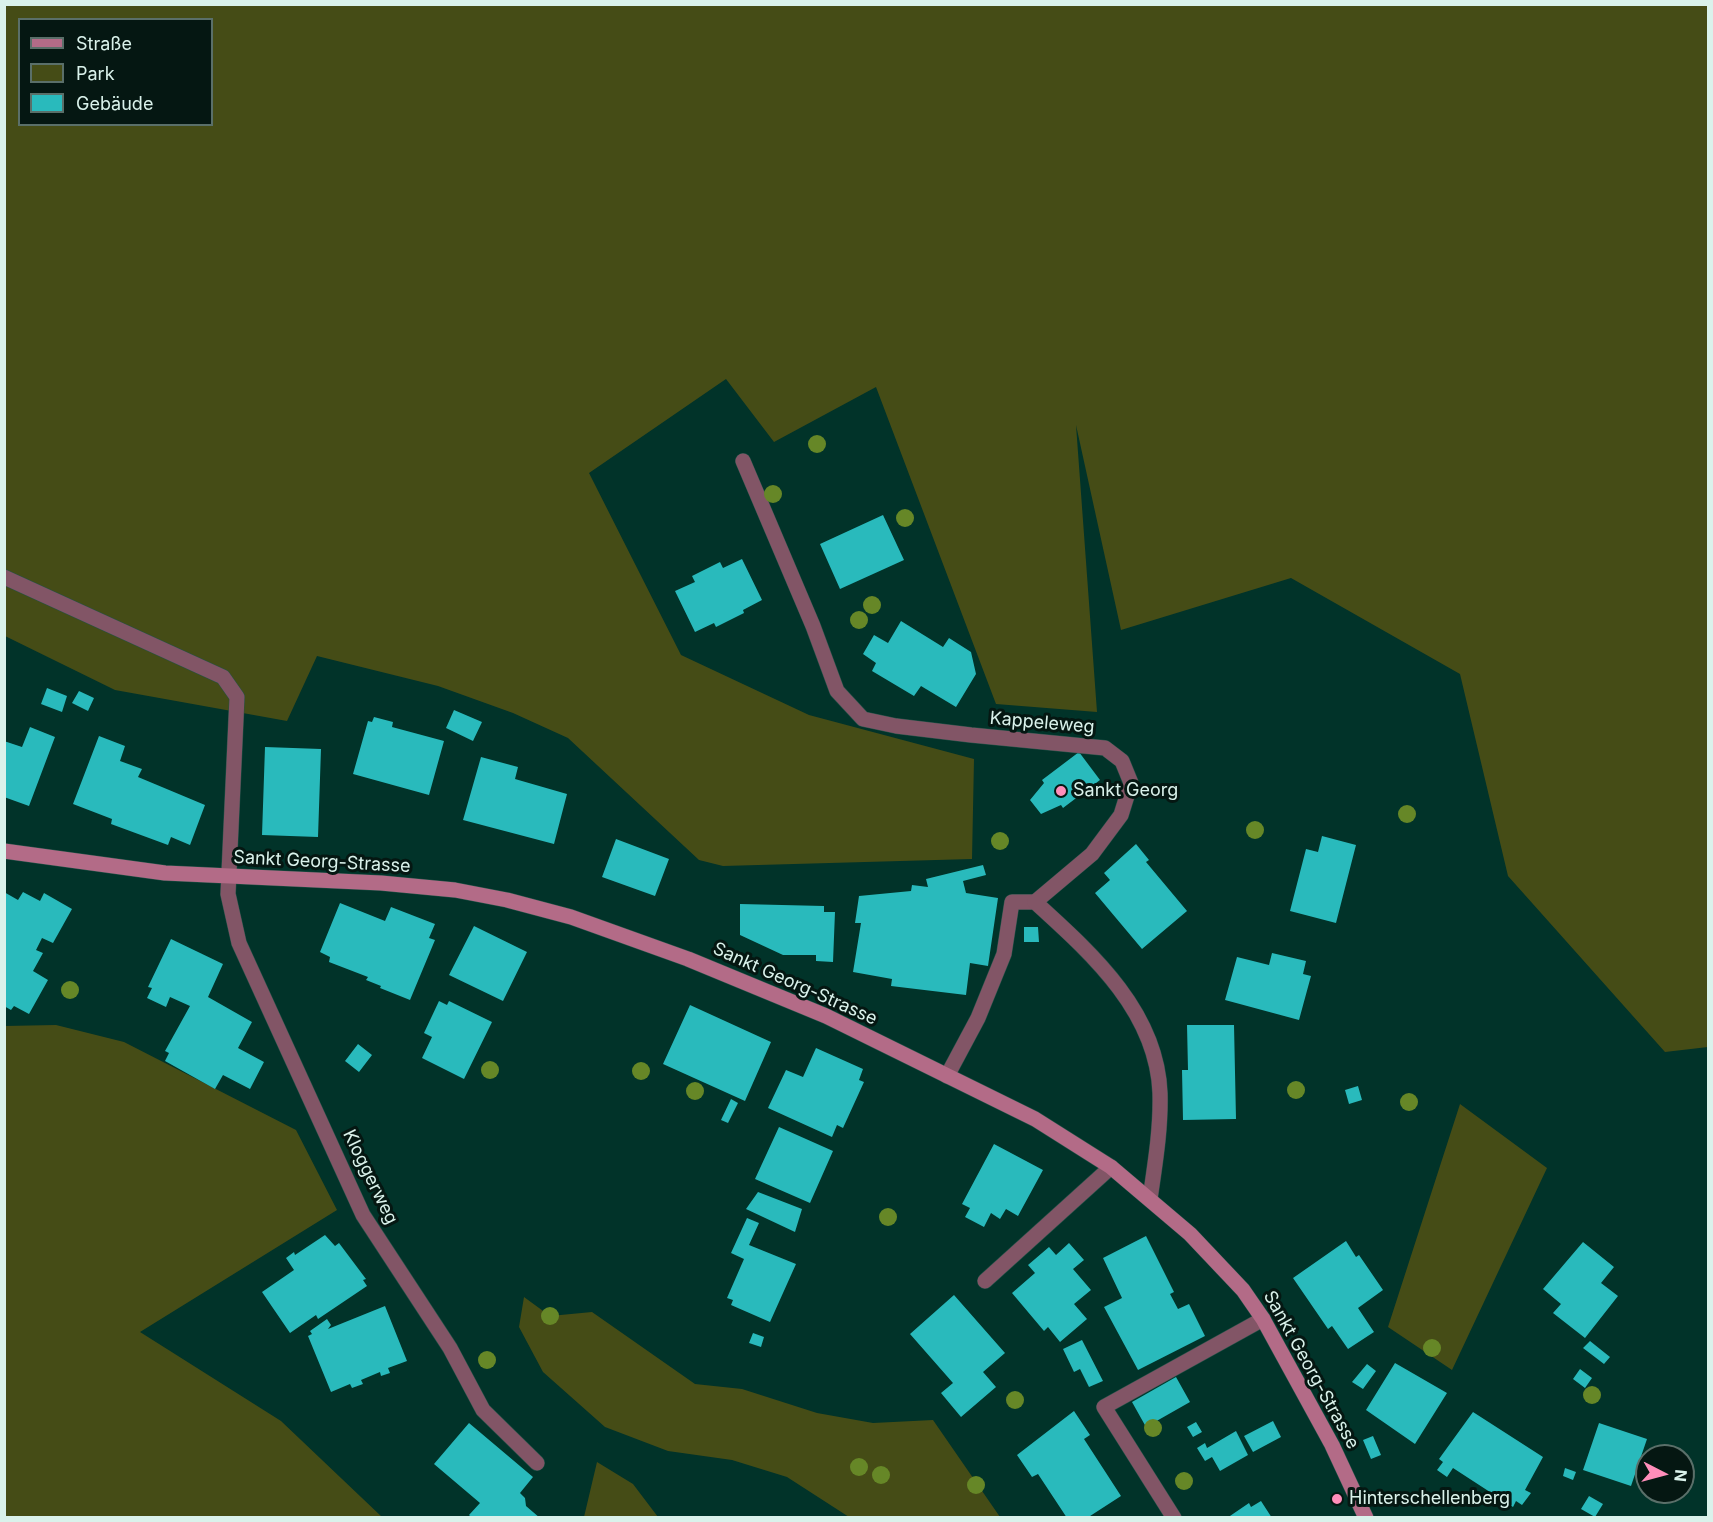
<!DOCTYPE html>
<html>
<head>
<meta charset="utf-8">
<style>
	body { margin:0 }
	#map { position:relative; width:1713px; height:1522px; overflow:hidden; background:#013329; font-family:Inter,sans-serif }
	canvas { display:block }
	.frame { position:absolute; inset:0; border:6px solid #daf2eb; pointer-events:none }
	.legend { position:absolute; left:18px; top:18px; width:195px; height:108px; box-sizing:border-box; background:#051712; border:2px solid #5a6f69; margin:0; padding:8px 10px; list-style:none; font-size:18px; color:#daf2eb }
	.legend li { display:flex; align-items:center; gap:12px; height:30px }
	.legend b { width:30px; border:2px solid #5a6f69 }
	.north { position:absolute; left:1635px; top:1444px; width:60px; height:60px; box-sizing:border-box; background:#051712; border:2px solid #5a6f69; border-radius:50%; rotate:96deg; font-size:16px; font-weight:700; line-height:24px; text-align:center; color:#daf2eb }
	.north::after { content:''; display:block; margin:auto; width:21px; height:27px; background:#ff8eba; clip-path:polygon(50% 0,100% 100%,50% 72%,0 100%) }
</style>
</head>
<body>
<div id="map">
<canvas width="1713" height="1522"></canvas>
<div class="frame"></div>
<ul class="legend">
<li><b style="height:8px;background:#b36b87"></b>Straße</li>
<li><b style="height:16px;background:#454c16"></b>Park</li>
<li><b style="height:16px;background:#29babc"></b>Gebäude</li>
</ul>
<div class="north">N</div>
</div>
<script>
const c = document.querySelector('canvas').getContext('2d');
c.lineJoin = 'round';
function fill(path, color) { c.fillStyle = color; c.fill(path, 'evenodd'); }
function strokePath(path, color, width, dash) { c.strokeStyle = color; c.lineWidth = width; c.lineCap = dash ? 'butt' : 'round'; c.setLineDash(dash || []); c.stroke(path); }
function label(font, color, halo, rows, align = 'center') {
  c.font = font + ' Inter,sans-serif'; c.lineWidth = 6; c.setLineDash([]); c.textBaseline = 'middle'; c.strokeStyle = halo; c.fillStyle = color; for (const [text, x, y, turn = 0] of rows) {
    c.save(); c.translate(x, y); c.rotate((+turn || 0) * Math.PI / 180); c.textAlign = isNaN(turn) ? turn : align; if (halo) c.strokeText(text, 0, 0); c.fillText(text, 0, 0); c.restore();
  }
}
fill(new Path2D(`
	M4 5H1708V1047L1665 1052 1508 876 1460 674 1291 578 1121 630 1076 425 1097 712 996 704 876 387 774 442 726 379 589 473 681 655 809 715 974 759 972 859 723 866 699 860 568 738 513 713 438 686 317 656 287 721 115 690 5 636ZM20 20H212V124H20Z
	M56 1025 124 1042 296 1130 337 1210 140 1332 281 1421 382 1517H5L4 1026Z
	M1460 1104 1547 1168 1452 1370 1388 1327Z
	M524 1297 550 1316 592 1312 695 1384 742 1389 817 1413 873 1423 933 1420 1000 1517H849L787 1477 732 1460 668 1451 605 1427 543 1372 519 1327Z
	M597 1462 633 1484 658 1517H584Z`), '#454c16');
fill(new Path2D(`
	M883 515 904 560 840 589 820 544Z
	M742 559 762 600 743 610 744 613 716 627 714 623 695 632 675 591 695 582 692 576 720 562 723 568Z
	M901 621 943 647 949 638 971 652 976 674 956 707 921 686 914 696 872 671 876 663 863 654 874 635 888 643Z
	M47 688 67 696 62 712 41 704Z
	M79 691 94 698 88 711 72 703Z
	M454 710 482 722 473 741 446 728Z
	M374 717 393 722 392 727 444 741 429 795 353 774 368 721 372 722Z
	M30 727 55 737 29 806 4 797V741L22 747Z
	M99 736 125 746 120 761 142 769 138 777 205 805 190 845 171 837 168 845 111 824 112 819 73 804Z
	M265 747 321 749 318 837 262 835Z
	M1079 752 1100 780 1063 808 1061 805 1041 814 1030 800 1044 783 1042 780Z
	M481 757 518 767 515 779 567 794 554 844 463 820Z
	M1322 836 1356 845 1336 923 1290 911 1306 849 1318 852Z
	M616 839 669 859 655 896 602 877Z
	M1136 844 1149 860 1146 862 1187 911 1142 949 1095 893 1110 880 1104 873Z
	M983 865 986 875 963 881 966 893 998 898 988 966 970 963 966 995 891 986 892 979 853 972 861 923H855L859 896 911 891 912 885 928 887 926 879Z
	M4 892 18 900 23 892 40 901 44 893 72 909 53 943 42 938 36 950 43 953 33 971 48 980 29 1014 14 1006 11 1010 4 1006Z
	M340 903 385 921 391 907 435 924 429 938 435 940 410 1000 380 988 381 986 366 980 368 977 329 962 330 957 320 952Z
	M740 904 824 906V912H835L833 962 816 961V955H783L740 935Z
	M474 926 527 952 503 1001 449 975Z
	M1024 927H1038L1039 942H1024Z
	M171 939 223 964 208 997 252 1022 238 1048 264 1062 250 1089 223 1075 215 1089 165 1061 169 1053 165 1051 190 1006 170 997 166 1007 147 998 152 988 148 987Z
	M1272 953 1306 961 1303 974 1311 976 1299 1020 1225 1000 1237 957 1269 965Z
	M439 1001 447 1005 449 1001 492 1022 464 1079 422 1058 432 1037 424 1033Z
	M690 1005 771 1042 745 1101 663 1064Z
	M1187 1025H1234L1236 1119 1183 1120 1182 1070H1188Z
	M358 1044 372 1055 359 1072 345 1061Z
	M816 1048 863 1069 859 1080 864 1082 843 1128 837 1125 832 1137 768 1108 786 1070 803 1077Z
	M1358 1086 1362 1100 1349 1104 1345 1090Z
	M731 1099 738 1103 728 1123 721 1120Z
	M779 1127 833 1151 810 1203 755 1179Z
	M994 1144 1043 1170 1018 1216 1006 1209 1000 1219 991 1213 984 1227 965 1217 970 1208 962 1204Z
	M758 1192 802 1209 795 1232 746 1209Z
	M747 1218 759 1223 749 1245 796 1264 770 1322 731 1305 733 1300 727 1298 744 1259 731 1253Z
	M325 1235 335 1246 339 1243 366 1279 363 1280 367 1286 318 1319 316 1315 290 1333 262 1292 294 1270 286 1258 294 1252 295 1255Z
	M1146 1236 1174 1292 1170 1294 1178 1309 1189 1304 1205 1336 1138 1370 1104 1307 1122 1298 1103 1258Z
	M1346 1241 1356 1257 1359 1255 1383 1290 1358 1308 1374 1332 1348 1349 1332 1326 1328 1329 1293 1278Z
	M1583 1242 1614 1267 1601 1283 1618 1296 1585 1338 1553 1313 1561 1304 1543 1289Z
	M1069 1243 1084 1260 1073 1269 1091 1290 1074 1304 1087 1319 1060 1342 1048 1327 1044 1331 1012 1293 1035 1273 1028 1265 1049 1247 1056 1255Z
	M954 1295 1005 1353 983 1372 996 1387 961 1417 941 1393 953 1383 910 1334Z
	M385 1306 407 1361 388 1368 390 1373 381 1376 380 1372 361 1380 363 1384 352 1388 350 1384 331 1392 308 1336 312 1334 310 1331 327 1319 331 1325 328 1329Z
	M753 1333 764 1337 761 1347 749 1343Z
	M1082 1340 1103 1381 1089 1387 1080 1369 1074 1372 1063 1349Z
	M1590 1341 1610 1357 1604 1364 1583 1348Z
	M1395 1363 1447 1393 1415 1444 1366 1410Z
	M1367 1364 1376 1371 1363 1389 1352 1382Z
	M1580 1369 1592 1378 1585 1388 1573 1379Z
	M1176 1377 1190 1402 1146 1427 1132 1402Z
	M1074 1411 1090 1435 1084 1439 1121 1496 1087 1518H1067L1038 1474 1032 1477 1017 1455Z
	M1473 1412 1543 1457 1525 1490 1531 1493 1522 1505 1516 1501 1513 1507 1453 1468 1447 1477 1437 1470 1443 1462 1439 1459Z
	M1273 1421 1281 1437 1253 1452 1244 1436Z
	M1196 1422 1202 1432 1193 1437 1187 1427Z
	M469 1423 533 1477 520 1493 525 1498 526 1506 540 1518H472L469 1515 480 1503 434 1464Z
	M1599 1423 1647 1439 1631 1486 1583 1470Z
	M1236 1431 1248 1455 1220 1471 1212 1457 1205 1461 1197 1448 1205 1443 1207 1448Z
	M1373 1436 1381 1455 1371 1459 1363 1440Z
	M1565 1468 1576 1472 1573 1480 1563 1476Z
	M1443 1492 1452 1498 1445 1507 1437 1502Z
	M1589 1496 1603 1504 1595 1517 1581 1509Z
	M1261 1501 1272 1518H1227L1249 1503 1251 1507Z`), '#29babc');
const lane = new Path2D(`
	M947 1076 978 1018 1004 954 1012 902H1035
	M1174 1518 1104 1407 1263 1319`);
const street = new Path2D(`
	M743 461 813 626 837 691 863 719 896 726 971 735 1105 748 1122 761 1131 783 1121 815 1092 854 1035 902C1091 953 1157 1011 1160 1093 1161 1129 1155 1164 1150 1199
	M4 577 223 677 237 697 228 894 239 943 363 1215 450 1348 483 1410 537 1463
	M985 1281 1111 1167`);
const secondary = new Path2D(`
	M4 851 165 873 381 883 455 890 507 900 571 917 688 959 826 1016 1035 1119 1111 1167 1190 1234 1243 1290 1263 1319 1332 1445 1366 1518`);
strokePath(lane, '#245248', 16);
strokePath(street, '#245248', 16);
strokePath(secondary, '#245248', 16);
strokePath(lane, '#825566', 15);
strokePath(street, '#825566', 15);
strokePath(secondary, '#b36b87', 15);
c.fillStyle = '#668727';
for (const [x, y] of [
	[817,444],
	[773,494],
	[905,518],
	[872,605],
	[859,620],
	[1407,814],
	[1255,830],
	[1000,841],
	[70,990],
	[490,1070],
	[641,1071],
	[1296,1090],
	[695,1091],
	[1409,1102],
	[888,1217],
	[550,1316],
	[1432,1348],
	[487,1360],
	[1592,1395],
	[1015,1400],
	[1153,1428],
	[859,1467],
	[881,1475],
	[1184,1481],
	[976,1485]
]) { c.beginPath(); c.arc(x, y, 9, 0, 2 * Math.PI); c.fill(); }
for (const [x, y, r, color] of [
	[1061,791,6,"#ff8eba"],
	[1337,1499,6,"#ff8eba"]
]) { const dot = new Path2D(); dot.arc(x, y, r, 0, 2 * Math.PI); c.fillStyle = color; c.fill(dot); strokePath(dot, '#051712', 2); }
label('18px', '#daf2eb', '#051712', [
	["Kappeleweg",1042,723,5],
	["Sankt Georg-Strasse",322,862,3],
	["Sankt Georg-Strasse",795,984,24],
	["Kloggerweg",370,1177,64],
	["Sankt Georg-Strasse",1311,1370,61]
]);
label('18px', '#daf2eb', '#051712', [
	["Sankt Georg",1073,791],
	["Hinterschellenberg",1349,1499]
], 'left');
</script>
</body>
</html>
